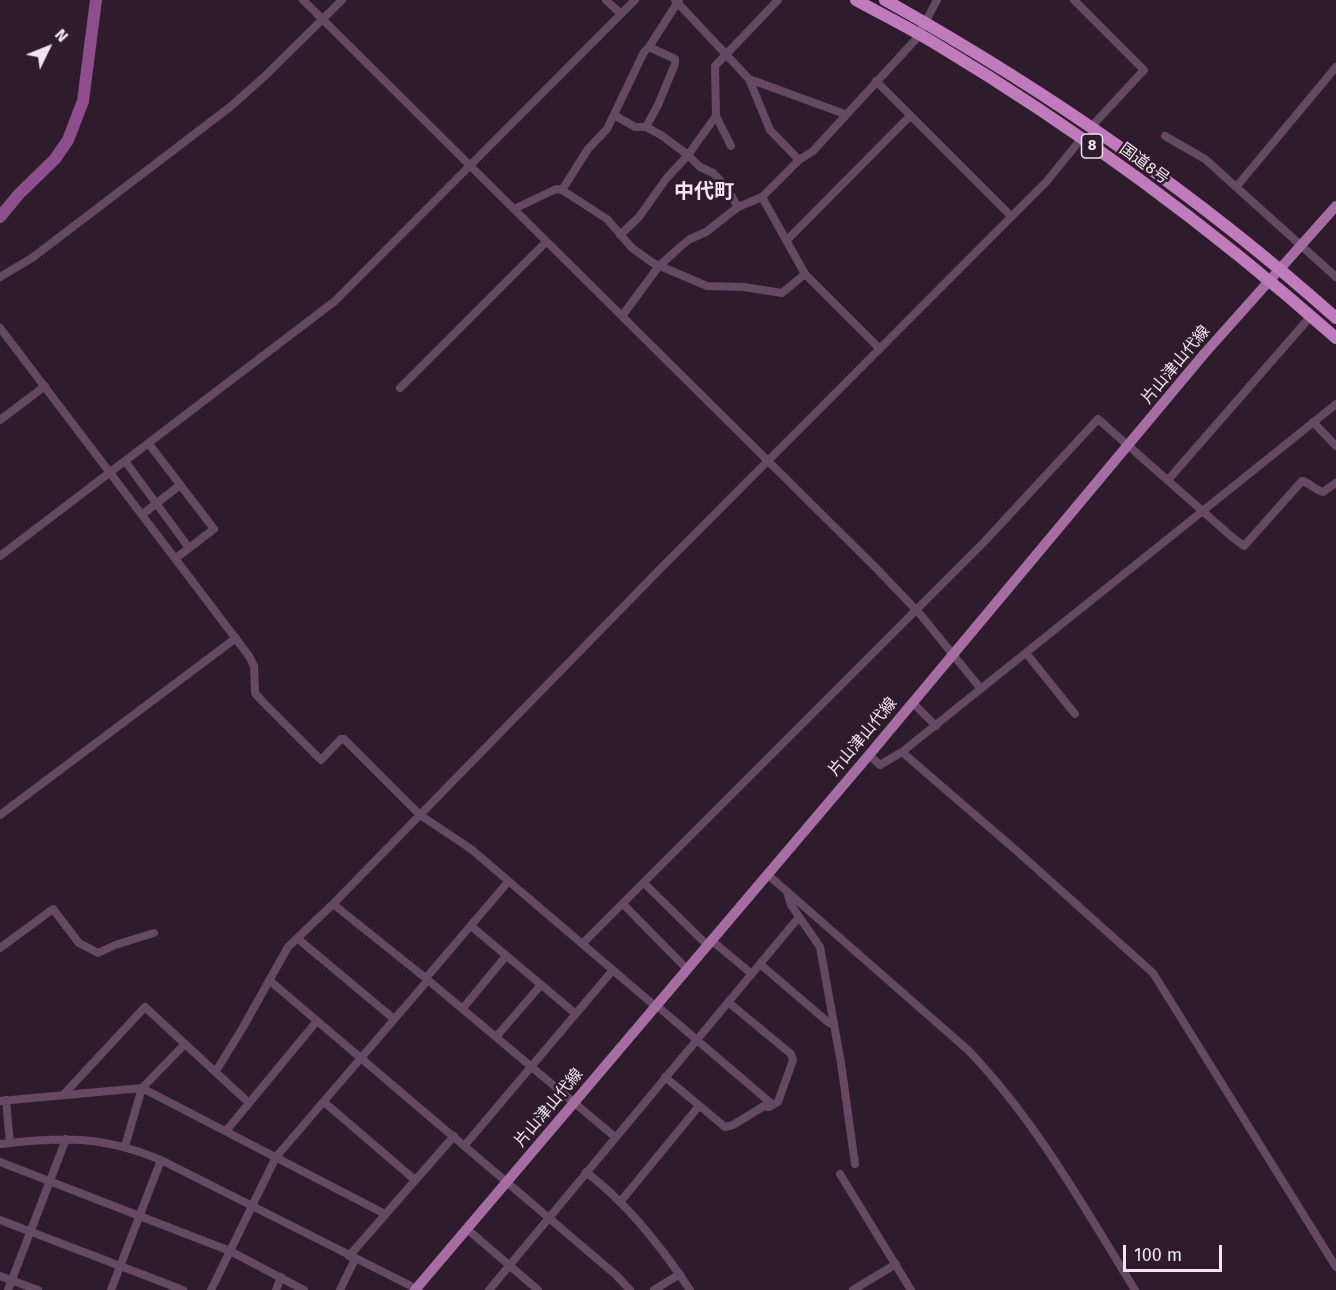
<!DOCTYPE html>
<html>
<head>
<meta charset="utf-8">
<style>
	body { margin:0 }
	#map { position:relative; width:1336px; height:1290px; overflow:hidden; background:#2e1c2d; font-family:"Fira Sans",sans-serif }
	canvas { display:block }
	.north { position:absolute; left:18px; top:18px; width:60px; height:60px; -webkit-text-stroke:4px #2e1c2d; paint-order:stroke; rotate:47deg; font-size:16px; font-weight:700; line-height:24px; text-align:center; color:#f0e4ef }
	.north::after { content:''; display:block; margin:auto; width:21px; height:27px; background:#f0e4ef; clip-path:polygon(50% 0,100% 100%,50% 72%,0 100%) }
	.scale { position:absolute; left:1123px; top:1245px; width:99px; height:27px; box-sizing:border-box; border:3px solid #f0e4ef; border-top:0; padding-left:8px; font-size:18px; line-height:21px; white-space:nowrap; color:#f0e4ef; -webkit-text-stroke:4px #2e1c2d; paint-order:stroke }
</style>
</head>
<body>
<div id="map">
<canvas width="1336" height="1290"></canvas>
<div class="north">N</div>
<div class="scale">100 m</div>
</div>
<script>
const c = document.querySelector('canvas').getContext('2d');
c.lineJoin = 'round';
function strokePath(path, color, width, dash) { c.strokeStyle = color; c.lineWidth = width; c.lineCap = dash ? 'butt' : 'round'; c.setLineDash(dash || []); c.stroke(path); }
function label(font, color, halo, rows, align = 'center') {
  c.font = font + ' "Fira Sans","Noto Sans JP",sans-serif'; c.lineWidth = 5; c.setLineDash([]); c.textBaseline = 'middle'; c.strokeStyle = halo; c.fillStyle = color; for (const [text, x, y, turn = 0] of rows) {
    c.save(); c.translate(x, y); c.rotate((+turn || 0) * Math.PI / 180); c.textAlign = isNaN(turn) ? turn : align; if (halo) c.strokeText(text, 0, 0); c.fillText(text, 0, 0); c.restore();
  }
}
strokePath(new Path2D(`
	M0 217 19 194 55 159 68 140 83 101 96 0`), '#8e4d8b', 12);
strokePath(new Path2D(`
	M303 0 876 568 920 614 981 689
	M606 0 621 14
	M675 0 749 79 845 114
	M1074 0 1144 70 1091 127
	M749 79 770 130 799 160
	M876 81 1011 216
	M614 115 635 127H646L661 135 688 155 700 167 713 173 725 185 738 207
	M716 116 731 146
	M646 127 658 105 675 64V59L649 47
	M1165 136 1205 159 1336 277
	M1237 186 1336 67
	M562 190 588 149 607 129 644 52 649 47 679 0
	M762 197 805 274 880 349
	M514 209 556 189 562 190 607 219 632 248 653 263 707 286 744 287 782 293 805 274
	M620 235 639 217 666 179 688 155 716 116 715 66 778 0
	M787 240 910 116
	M0 277 32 258 230 107 265 76 342 0
	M622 316 659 266 680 247 690 239 706 232 738 207 762 197 799 160 813 151 917 38 937 0
	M0 328 249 656 254 666 255 693 263 702 321 760 341 739H344L420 815 471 849 655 1006
	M400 388 546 242
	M0 420 45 386
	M1313 422 1336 446
	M149 444 214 529 176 558
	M125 461 189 548
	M1168 480 1311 316
	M143 514 180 485
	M0 556 335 301 635 0
	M1026 653 1075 714
	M912 702 936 726
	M902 752 1018 852 1153 973 1336 1267
	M869 755 880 765 902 752 1336 404
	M0 815 236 638
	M767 874 968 1050C1036 1121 1084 1207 1135 1290
	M644 883 707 945
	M787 892 791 905 820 947 841 1063 855 1164
	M333 904 428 980 615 1137
	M623 904 687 969
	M471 926 576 1014
	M297 938 394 1019
	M711 940 752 974
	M582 944 985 541 1098 419 1232 537 1244 546 1302 481C1310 483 1315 490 1323 492L1336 483
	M0 948 53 909 79 943 98 953 115 945 154 933
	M760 964 829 1023 834 1024
	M426 978 508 882
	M269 980 616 1275 630 1290
	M656 1005 773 1105
	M463 1008 506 956
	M496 1037 540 986
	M216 1071 242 1029 288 947 333 904 664 565 1047 181 1081 139
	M665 1077 725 1127 733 1125 764 1106 769 1107 778 1102 793 1060 791 1054 728 1002
	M64 1094 145 1007 249 1103
	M6 1100 10 1143
	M0 1101 142 1088 385 1214
	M324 1102 415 1180
	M226 1131 317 1021
	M0 1144C62 1137 103 1135 161 1160L419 1290
	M465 1145 612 971
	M125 1146 142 1088 185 1044
	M0 1162 230 1251 304 1290
	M586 1172C628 1204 661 1246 690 1290
	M840 1174 911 1290
	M621 1201 699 1106
	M0 1220 183 1290
	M467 1229 538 1290
	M349 1256 454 1136
	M0 1276 38 1290
	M8 1290 66 1139
	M111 1290 161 1160
	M211 1290 276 1157 428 980
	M276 1290 281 1277
	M340 1290 355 1259
	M489 1290 799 917
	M654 1290 680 1274
	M853 1290 896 1264`), '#654963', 8);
strokePath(new Path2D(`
	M415 1290 869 755 1204 354 1336 206`), '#a66da3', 10);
strokePath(new Path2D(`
	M856 0C883 15 910 28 936 44 1076 128 1214 230 1336 338
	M885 0C1046 90 1198 195 1336 318`), '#c07bbc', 12);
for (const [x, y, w] of [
	[1092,146,21]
]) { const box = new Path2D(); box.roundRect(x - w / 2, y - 12, w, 24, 4.5); c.fillStyle = '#2e1c2d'; c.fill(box); strokePath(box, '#f0e4ef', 1.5); }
label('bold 15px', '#f0e4ef', null, [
	["8",1092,146]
]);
label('16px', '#f0e4ef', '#2e1c2d', [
	["国道8号",1144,164,36],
	["片山津山代線",1176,365,-50],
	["片山津山代線",863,737,-50],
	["片山津山代線",549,1108,-50]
]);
label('bold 20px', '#f0e4ef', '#2e1c2d', [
	["中代町",704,192]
]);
</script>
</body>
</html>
